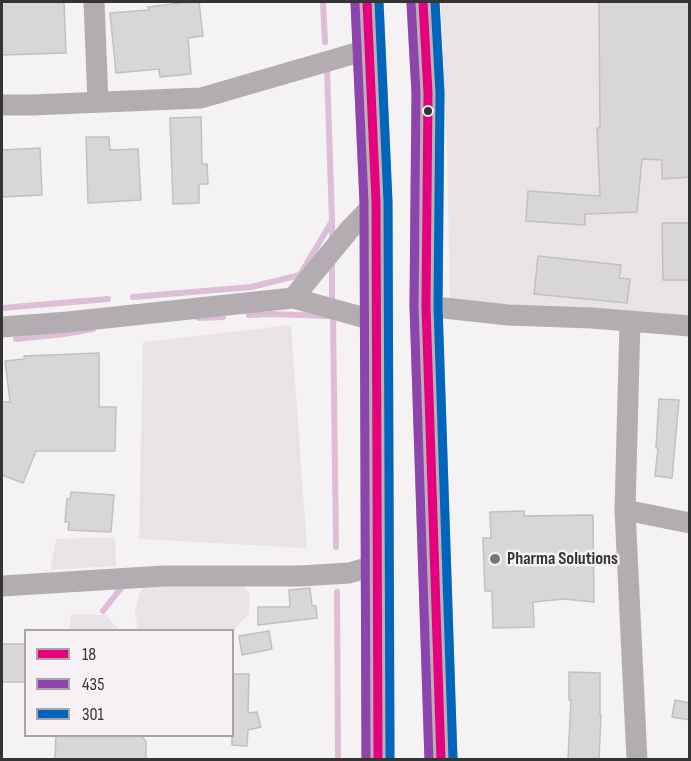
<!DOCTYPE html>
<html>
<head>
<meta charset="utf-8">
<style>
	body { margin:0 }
	#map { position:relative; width:691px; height:761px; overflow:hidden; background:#f4f2f3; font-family:"Sofia Sans Condensed",sans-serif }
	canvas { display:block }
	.frame { position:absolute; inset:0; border:3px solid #353435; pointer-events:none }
	.legend { position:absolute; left:24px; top:629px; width:210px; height:108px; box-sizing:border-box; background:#f5f1f4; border:2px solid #a8a5a8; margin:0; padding:8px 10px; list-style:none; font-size:18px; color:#353435 }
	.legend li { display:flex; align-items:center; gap:12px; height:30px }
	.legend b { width:30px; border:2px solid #a8a5a8 }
</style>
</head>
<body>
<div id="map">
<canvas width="691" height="761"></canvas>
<div class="frame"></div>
<ul class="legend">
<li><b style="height:8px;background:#e5007d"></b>18</li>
<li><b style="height:8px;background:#8e44ad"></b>435</li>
<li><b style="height:8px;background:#0065bd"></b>301</li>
</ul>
</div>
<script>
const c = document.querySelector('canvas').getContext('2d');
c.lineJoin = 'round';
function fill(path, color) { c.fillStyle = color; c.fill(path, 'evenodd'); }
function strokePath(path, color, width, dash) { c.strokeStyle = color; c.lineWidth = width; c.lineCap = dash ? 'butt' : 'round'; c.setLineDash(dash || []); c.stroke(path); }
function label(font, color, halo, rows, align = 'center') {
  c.font = font + ' "Sofia Sans Condensed",sans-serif'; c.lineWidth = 5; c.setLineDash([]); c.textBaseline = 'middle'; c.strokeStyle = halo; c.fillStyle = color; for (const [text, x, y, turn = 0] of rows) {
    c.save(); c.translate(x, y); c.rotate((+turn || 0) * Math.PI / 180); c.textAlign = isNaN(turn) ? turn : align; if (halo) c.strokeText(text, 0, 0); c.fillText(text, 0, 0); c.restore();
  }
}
fill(new Path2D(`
	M441 2H689V328L450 300 447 150Z
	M291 325 307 548 139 539 143 342Z
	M115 537 116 566 50 570 56 539Z
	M234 578 249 592V613L233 631 138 630 135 612 139 594 149 579Z
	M71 614 106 615 119 630H69Z`), '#e9e3e7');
strokePath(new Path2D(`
	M323 2 325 42
	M327 69 332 221V242
	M332 259V302
	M133 297 251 287 300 275 332 221
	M2 308 108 299
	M333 314 336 547
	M249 315 271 314 327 316
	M199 318 223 317
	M16 339 64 334 93 329
	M337 592 338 760
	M103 611 125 583`), '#debed6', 6);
const building = new Path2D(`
	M2 2H64L66 53 2 55Z
	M189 2H199L203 36 188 38 191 74 160 77 159 69 116 73 110 13 149 10 148 7Z
	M599 2H690V177L662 179V160L642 159 637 212 585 214V225L526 221 528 191 600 196 597 128H600Z
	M201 117 202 164H207L208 184H199V203L173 204 170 118Z
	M86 137H109L110 150 138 149 141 200 88 203Z
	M40 148 42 195 2 197V150Z
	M662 223H690V280H663Z
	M538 256 621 265 619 278 630 279 627 303 534 294Z
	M99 353V407H116L115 451H36L23 483 2 475V402H10L5 361 24 359V356Z
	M659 399 679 400 672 478 655 476 658 448H656Z
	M71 492 114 495 111 532 68 530 69 522H65L67 499H70Z
	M524 511V516L593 515 594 602 564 599 533 602 534 627 493 628 492 591H485L483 538H491L490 512Z
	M310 588 312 606H316L317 618 258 625V607H290L289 590Z
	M269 631 272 649 242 655 239 636Z
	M2 644H26V682H2Z
	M569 672 600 673V714L601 715 599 759H568L571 700H569Z
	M232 674H249L248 713 257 712 261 727 248 730 247 746 232 745Z
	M675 700 690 703V720L672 717Z
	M56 735H141L146 742V759H55Z`);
fill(building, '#d8d6d8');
strokePath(building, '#c1c0c1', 1.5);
strokePath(new Path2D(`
	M94 2 98 102
	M2 105H32L201 98 370 49
	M293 298 350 229 376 202
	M426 306 508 315 592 318 690 326
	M630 321 625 510 637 760
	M2 327 68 322 293 298 376 321
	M625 510 690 523
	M2 586 164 576H300L349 573 377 565`), '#b3adb2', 21);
strokePath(new Path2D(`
	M367 2 376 202 378 760
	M423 2 428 93 426 306 441 760`), '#b8b2b6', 33);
strokePath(new Path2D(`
	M367 2 376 202 378 760
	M423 2 428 93 426 306 441 760`), '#e5007d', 9);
strokePath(new Path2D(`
	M355 3 364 202 366 760
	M411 3 416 93 414 306 429 760`), '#8e44ad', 9);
strokePath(new Path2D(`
	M379 2 388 202 390 760
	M435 2 440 93 438 306 453 760`), '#0065bd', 9);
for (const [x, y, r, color] of [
	[428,111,5,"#353435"],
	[495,559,6,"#787678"]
]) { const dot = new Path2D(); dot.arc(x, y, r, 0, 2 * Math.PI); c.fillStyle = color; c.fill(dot); strokePath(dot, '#f5f1f4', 2); }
label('bold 18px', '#353435', '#f5f1f4', [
	["Pharma Solutions",507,559]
], 'left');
</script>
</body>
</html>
